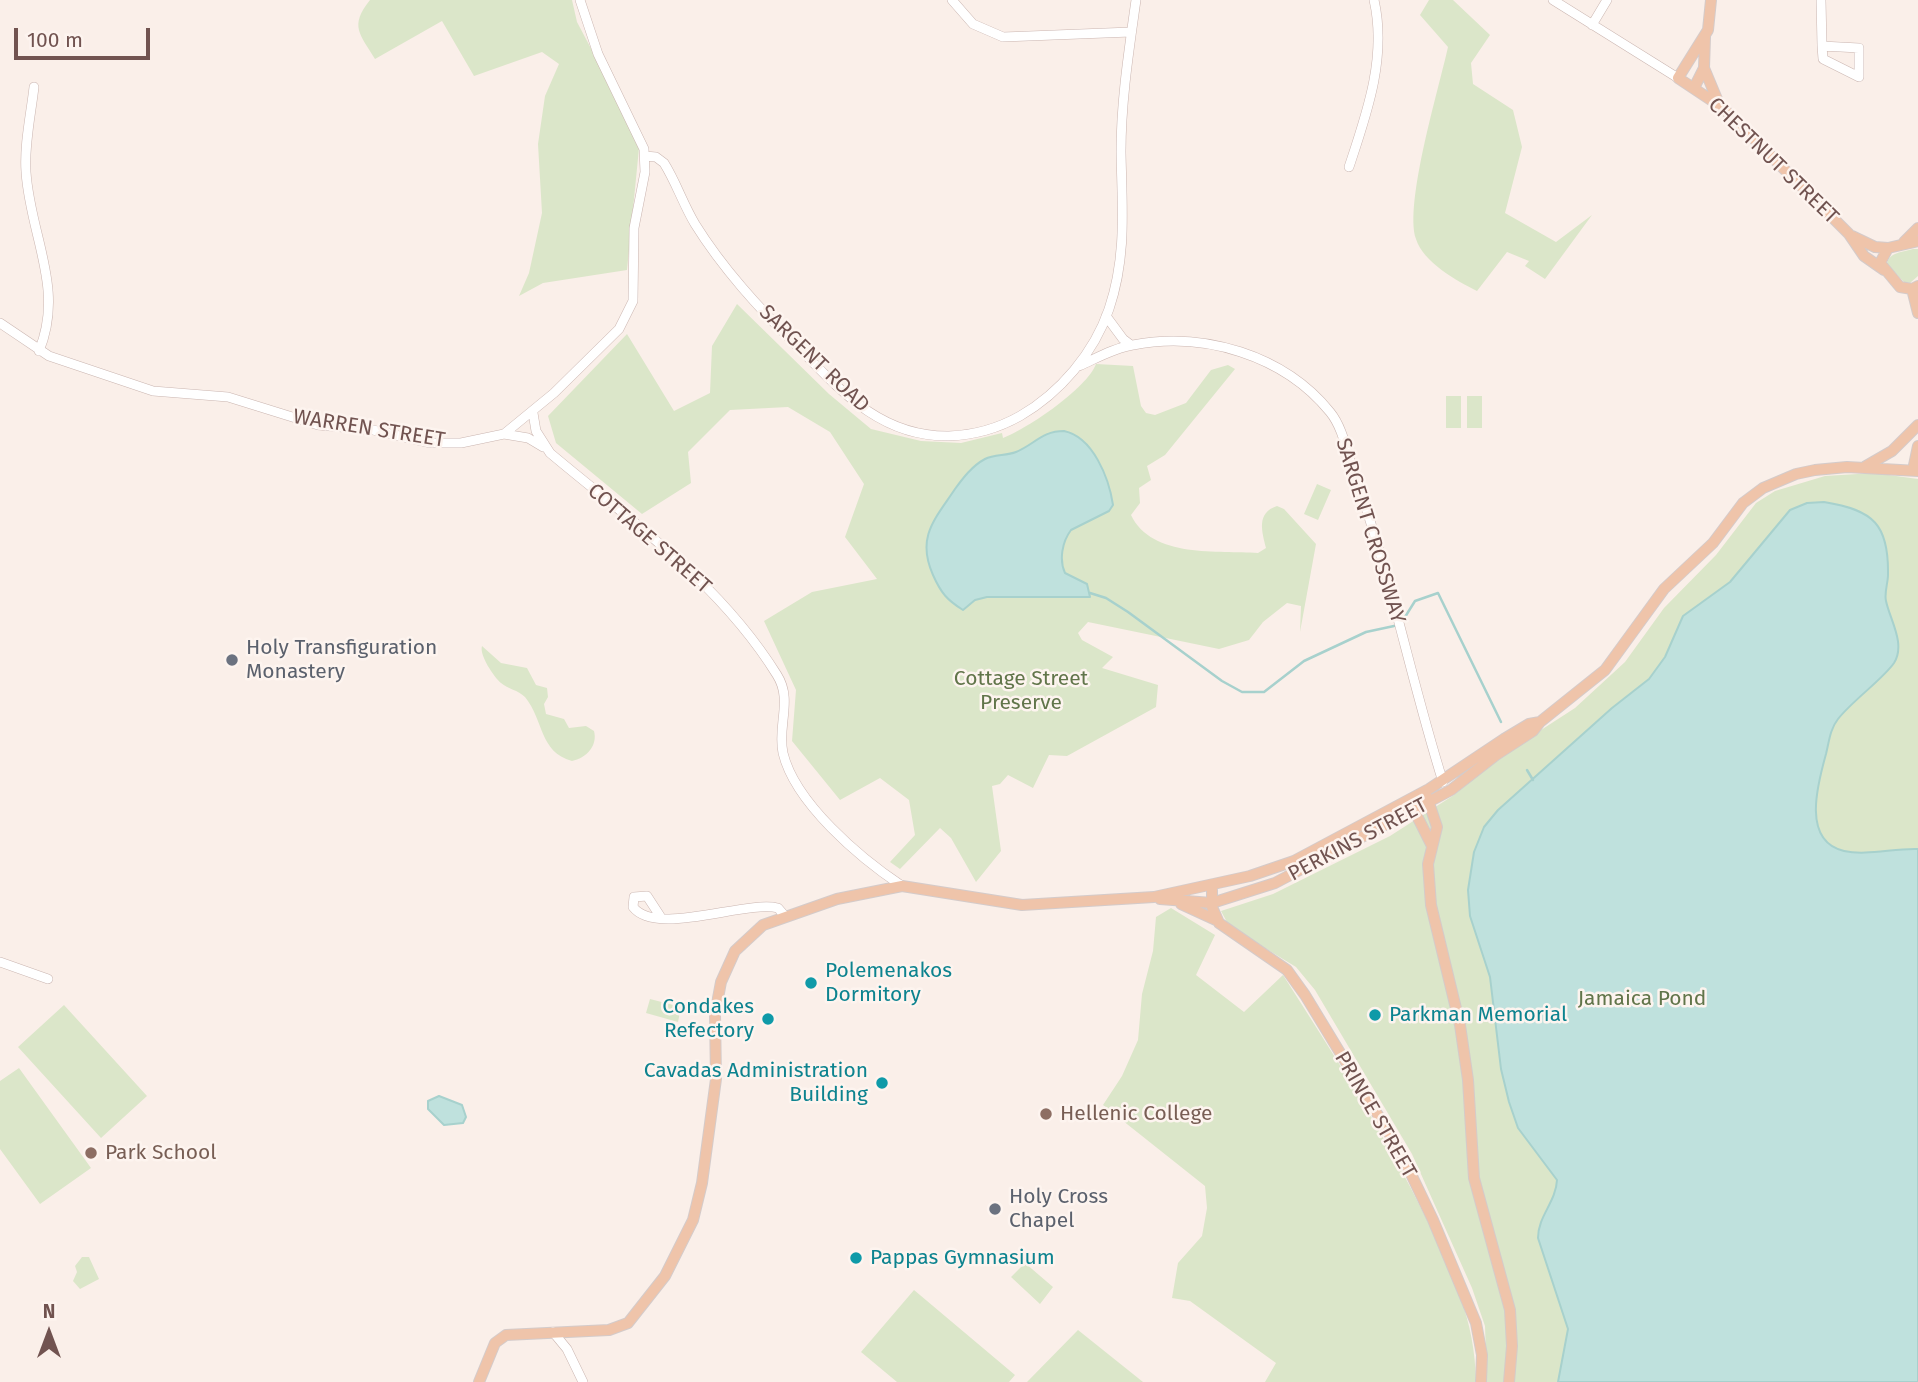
<!DOCTYPE html>
<html>
<head>
<meta charset="utf-8">
<style>
	body { margin:0 }
	#map { position:relative; width:1918px; height:1382px; overflow:hidden; background:#faefe9; font-family:"Fira Sans",sans-serif }
	canvas { display:block }
	.north { position:absolute; left:14px; top:1298px; width:70px; height:70px; -webkit-text-stroke:5px #fdf4ef; paint-order:stroke; rotate:0deg; font-size:19px; font-weight:700; line-height:28px; text-align:center; color:#715350 }
	.north::after { content:''; display:block; margin:auto; width:24px; height:32px; background:#715350; clip-path:polygon(50% 0,100% 100%,50% 72%,0 100%) }
	.scale { position:absolute; left:14px; top:28px; width:136px; height:32px; box-sizing:border-box; border:4px solid #715350; border-top:0; padding-left:9px; font-size:21px; line-height:24px; white-space:nowrap; color:#715350; -webkit-text-stroke:5px #fdf4ef; paint-order:stroke }
</style>
</head>
<body>
<div id="map">
<canvas width="1918" height="1382"></canvas>
<div class="north">N</div>
<div class="scale">100 m</div>
</div>
<script>
const c = document.querySelector('canvas').getContext('2d');
c.lineJoin = 'round';
function fill(path, color) { c.fillStyle = color; c.fill(path, 'evenodd'); }
function strokePath(path, color, width, dash) { c.strokeStyle = color; c.lineWidth = width; c.lineCap = dash ? 'butt' : 'round'; c.setLineDash(dash || []); c.stroke(path); }
function label(font, color, halo, rows, align = 'center') {
  c.font = font + ' "Fira Sans",sans-serif'; c.lineWidth = 5; c.setLineDash([]); c.textBaseline = 'middle'; c.strokeStyle = halo; c.fillStyle = color; for (const [text, x, y, turn = 0] of rows) {
    c.save(); c.translate(x, y); c.rotate((+turn || 0) * Math.PI / 180); c.textAlign = isNaN(turn) ? turn : align; if (halo) c.strokeText(text, 0, 0); c.fillText(text, 0, 0); c.restore();
  }
}
fill(new Path2D(`
	M370 0H572L577 22 633 128 639 148 627 270 543 283 519 296 529 273 542 213 538 144 545 96 559 64 542 52 474 76 442 21 375 59C360 34 349 26 370 0Z
	M1429 0H1453L1490 35 1471 63 1473 84 1513 110 1522 147 1505 213 1556 242 1592 215 1545 279 1525 266 1529 261 1507 252 1477 291C1457 281 1423 262 1416 239 1404 204 1439 88 1448 47L1420 15Z
	M1913 249H1918V276L1910 283 1904 282 1887 264C1889 252 1903 252 1913 249Z
	M737 304 829 394 871 429 921 441 961 443 1002 433 1003 438C1029 428 1087 388 1096 364L1133 366 1141 406 1146 413 1155 415 1186 403 1211 370 1228 365 1235 369 1165 455 1147 466 1151 480 1139 488 1140 503 1131 515C1152 559 1219 550 1258 553L1266 548C1262 531 1256 513 1277 506L1284 509 1316 544 1300 632 1301 606 1287 603 1263 622 1249 640 1219 649 1088 622 1078 633 1082 640 1113 657 1102 668 1158 685 1156 707 1067 756 1049 755 1033 788 1008 775 1000 784 992 786 1001 851 976 882 951 838 940 828 900 869 890 862 915 835 909 800 880 778 840 800 792 741 796 690 764 621 812 592 877 579 845 537 864 484 830 432 788 407 730 410 688 452 691 483 642 514 556 443 548 416 627 334 674 411 710 393 712 346Z
	M1446 396H1461V428H1446Z
	M1467 396H1482V428H1467Z
	M1874 473 1918 479V1382H1487L1485 1326 1472 1288 1412 1154 1315 990 1296 967 1229 926 1221 911 1273 894 1390 836 1454 795 1504 754 1575 708 1625 662 1664 608 1716 555 1756 503 1775 491 1825 476Z
	M1317 484 1331 490 1318 520 1304 514Z
	M482 646 501 663 527 668 536 685 547 688 548 697 544 704 546 714 564 719 569 728 586 726 594 731C598 746 586 758 572 761 539 752 544 720 525 697 518 690 508 689 501 683 494 677 479 655 482 646Z
	M1171 908 1215 935 1196 975 1244 1012 1283 975C1334 1055 1385 1134 1427 1220 1453 1276 1475 1319 1476 1382H1265L1276 1363 1190 1301 1172 1298 1178 1263 1202 1236 1207 1208 1205 1186 1103 1105 1122 1076 1138 1040 1142 994 1153 951 1156 917Z
	M650 999 681 1007 678 1022 646 1013Z
	M64 1005 147 1096 101 1138 18 1047Z
	M19 1068 91 1168 40 1204 0 1149V1081Z
	M82 1257H89L99 1279 80 1289 73 1281 77 1272 75 1266Z
	M1025 1263 1053 1287 1040 1304 1011 1277Z
	M914 1290 1015 1375 1009 1382H897L861 1352Z
	M1078 1330 1143 1382H1027Z`), '#dbe6c9');
const water = new Path2D(`
	M1064 431C1093 437 1109 478 1113 505L1109 511 1071 530C1062 542 1059 560 1065 573L1087 584 1090 597H987L975 600 963 610C947 600 941 593 933 575 916 537 935 519 955 489 963 478 972 466 985 459 994 454 1006 456 1016 452 1035 444 1042 431 1064 431Z
	M1824 502C1874 510 1889 525 1888 575 1888 583 1884 593 1886 601 1890 620 1906 644 1894 663 1883 679 1852 701 1838 719 1830 729 1829 742 1826 754 1818 783 1801 841 1844 851 1867 856 1894 848 1918 849V1382H1558L1568 1329 1538 1238C1538 1216 1556 1202 1557 1180L1518 1128 1509 1102 1501 1069 1490 977 1470 916 1468 890 1474 852 1484 827 1498 810 1612 708 1649 679 1665 657 1683 616 1730 582 1790 510 1807 503Z
	M439 1096 462 1105 466 1117 463 1123 444 1125 428 1109V1101Z`);
fill(water, '#bfe1dd');
strokePath(water, '#a7d1cd', 2);
strokePath(new Path2D(`
	M1090 593 1106 598 1128 612 1222 681 1242 692H1264L1304 661 1366 632 1394 626
	M1405 617 1415 601 1438 593 1501 722
	M1527 770 1533 780`), '#a7d1cd', 2.5);
const minor = new Path2D(`
	M952 0 973 24 1003 37 1131 32
	M1553 0 1678 78
	M1821 0 1822 46
	M1592 25 1607 0
	M1822 46 1859 48V77L1823 59Z
	M34 87C31 114 24 145 26 172 30 235 65 289 39 351
	M645 156 656 157 664 163C676 182 683 204 695 224 723 269 759 308 796 345 840 390 880 437 949 436 975 435 997 429 1020 416 1060 393 1094 353 1109 309 1127 256 1122 207 1121 152 1121 101 1129 50 1136 0
	M1349 167C1367 113 1387 57 1374 0
	M1106 316 1123 339 1131 345
	M0 323 49 356 153 391 228 397 318 425 373 430 430 443H461L504 434 554 393 619 329 633 301 634 228 645 172 644 149 598 54 580 0
	M1079 366C1097 358 1114 348 1133 345 1203 331 1284 355 1330 412 1344 429 1347 455 1355 476 1391 575 1411 681 1443 782
	M533 413 536 431 550 453C631 521 720 583 777 675 793 700 777 726 783 753 795 803 860 858 902 886
	M504 434 528 438 543 447
	M660 916 647 896 634 897 633 907C656 937 745 900 778 908L784 915
	M0 962 48 979
	M553 1332 567 1349 583 1382`);
const major = new Path2D(`
	M1711 0 1708 30 1678 78 1723 108 1849 234 1864 256 1884 270
	M1704 68 1719 104
	M1694 88 1704 68 1705 37
	M1852 236 1875 247 1888 248
	M1918 241 1888 248 1880 263 1900 287 1912 289 1918 286
	M1904 242 1918 228
	M1912 289 1918 313
	M1866 466 1892 451 1918 425
	M1913 470 1918 446
	M1427 797 1437 827 1428 864 1431 905 1460 1025 1468 1080 1474 1178 1510 1310 1512 1346 1509 1382
	M1412 806 1431 844
	M1212 885V907L1219 923 1287 970 1305 995 1401 1153 1433 1220 1476 1323 1482 1355 1481 1382
	M1160 899 1212 903 1275 883 1451 790 1496 755 1533 731 1540 722 1605 670 1664 589 1713 543 1743 503 1763 488 1796 474 1815 470 1847 467 1918 471
	M1181 904 1218 921
	M479 1382 495 1343 506 1335 609 1330 628 1323 665 1276 693 1220 702 1183 716 1079 715 1014 721 982 735 951 763 925 837 899 902 886 1022 905 1154 897 1250 876 1294 861 1429 789 1504 739 1529 724 1540 722`);
strokePath(minor, '#cab5b0', 10);
strokePath(major, '#d4cbca', 12);
strokePath(minor, '#fff', 9);
strokePath(major, '#efc4aa', 10);
for (const [x, y, r, color] of [
	[232,660,7,"#6b7280"],
	[811,983,7,"#0f9aa8"],
	[1375,1015,7,"#0f9aa8"],
	[768,1019,7,"#0f9aa8"],
	[882,1083,7,"#0f9aa8"],
	[1046,1114,7,"#8d6e63"],
	[91,1153,7,"#8d6e63"],
	[995,1209,7,"#6b7280"],
	[856,1258,7,"#0f9aa8"]
]) { const dot = new Path2D(); dot.arc(x, y, r, 0, 2 * Math.PI); c.fillStyle = color; c.fill(dot); strokePath(dot, '#fdf4ef', 2.5); }
label('21px', '#715350', '#fdf4ef', [
	["CHESTNUT STREET",1773,161,44],
	["SARGENT ROAD",814,359,44],
	["WARREN STREET",369,429,9],
	["SARGENT CROSSWAY",1370,531,73],
	["COTTAGE STREET",649,539,41],
	["PERKINS STREET",1358,840,-28],
	["PRINCE STREET",1375,1115,60]
]);
label('21px', '#5b616d', '#fdf4ef', [
	["Holy Transfiguration",246,648],
	["Monastery",246,672],
	["Holy Cross",1009,1197],
	["Chapel",1009,1221]
], 'left');
label('21px', '#61754a', '#fdf4ef', [
	["Cottage Street",1021,679],
	["Preserve",1021,703],
	["Jamaica Pond",1642,999]
]);
label('21px', '#0d838f', '#fdf4ef', [
	["Polemenakos",825,971],
	["Dormitory",825,995],
	["Condakes",754,1007,"right"],
	["Refectory",754,1031,"right"],
	["Parkman Memorial",1389,1015],
	["Cavadas Administration",868,1071,"right"],
	["Building",868,1095,"right"],
	["Pappas Gymnasium",870,1258]
], 'left');
label('21px', '#785e54', '#fdf4ef', [
	["Hellenic College",1060,1114],
	["Park School",105,1153]
], 'left');
</script>
</body>
</html>
